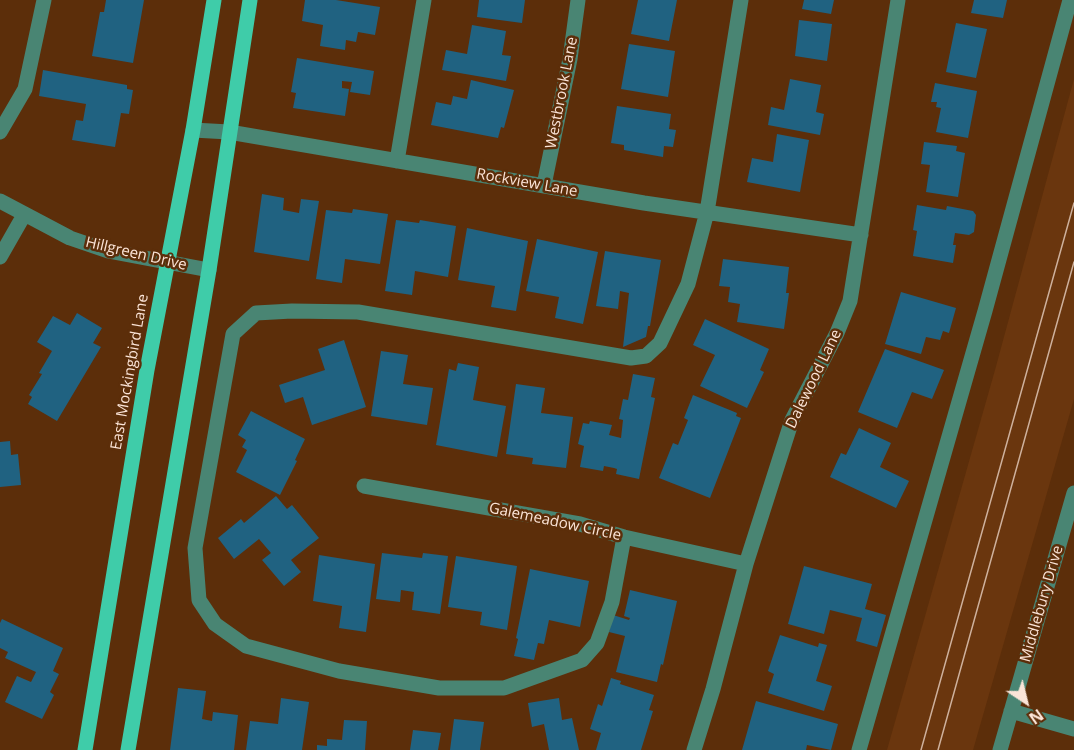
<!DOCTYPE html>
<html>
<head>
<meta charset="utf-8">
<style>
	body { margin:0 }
	#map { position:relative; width:1074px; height:750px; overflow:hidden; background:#5c2e0a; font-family:"Open Sans",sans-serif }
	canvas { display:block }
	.north { position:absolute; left:996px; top:672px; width:60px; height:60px; -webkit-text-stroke:4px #5c2e0a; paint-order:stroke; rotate:145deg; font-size:16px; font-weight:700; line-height:24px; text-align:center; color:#fbe4d7 }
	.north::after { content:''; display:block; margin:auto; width:21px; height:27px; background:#fbe4d7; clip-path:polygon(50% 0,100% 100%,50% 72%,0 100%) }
</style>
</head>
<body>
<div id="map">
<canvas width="1074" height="750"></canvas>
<div class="north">N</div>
</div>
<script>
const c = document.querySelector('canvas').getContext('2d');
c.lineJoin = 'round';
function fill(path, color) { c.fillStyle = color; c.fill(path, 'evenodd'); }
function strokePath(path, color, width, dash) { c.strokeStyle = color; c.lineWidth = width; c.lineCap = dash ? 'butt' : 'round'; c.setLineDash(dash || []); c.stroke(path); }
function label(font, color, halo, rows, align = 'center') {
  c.font = font + ' "Open Sans",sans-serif'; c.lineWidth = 5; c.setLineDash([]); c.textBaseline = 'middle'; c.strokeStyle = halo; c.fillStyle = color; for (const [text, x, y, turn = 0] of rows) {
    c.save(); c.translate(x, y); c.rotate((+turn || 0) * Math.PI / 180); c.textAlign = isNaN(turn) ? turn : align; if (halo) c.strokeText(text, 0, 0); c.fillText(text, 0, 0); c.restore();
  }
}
fill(new Path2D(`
	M1074 79V399L973 750H887L995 370Z`), '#6a360e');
fill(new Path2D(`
	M106 0H144L133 63 92 56 100 12H104Z
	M305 0H336L380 7 375 35 358 32 356 42 346 40 345 50 320 46 323 25 302 21Z
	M479 0H525L522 23 477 17Z
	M638 0H677L669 41 631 34Z
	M804 0H834L831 14 802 9Z
	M974 0H1007L1003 18 971 13Z
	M799 20 832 24 827 61 795 56Z
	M956 23 987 29 976 78 946 72Z
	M472 25 506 31 502 55 511 56 506 81 442 70 446 50 467 54Z
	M629 44 675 51 668 97 621 89Z
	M297 58 374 71 370 95 350 92 352 82 342 81V88L349 89 345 116 293 108 296 93 291 92Z
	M43 70 127 85V89L133 90 129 114 121 113 115 147 72 140 76 120 83 121 86 104 39 96Z
	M790 79 821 85 816 112 824 114 820 135 768 125 771 107 784 110Z
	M471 80 514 90 504 128 501 127 498 138 431 125 436 102 451 105 453 96 467 99Z
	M935 83 977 91 968 138 936 132 941 108 936 107 937 102H931Z
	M617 106 671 114 669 129 676 130 673 147 664 146 663 157 624 150V145L611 143Z
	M777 134 809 140 800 192 747 182 752 158 773 162Z
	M924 142 957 146 956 151 965 153 958 197 926 192 930 165 921 164Z
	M262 194 284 198 283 210 299 213 301 199 319 201 309 261 254 252Z
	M917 205 946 210 947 206 973 211 976 215 974 232 969 235 955 233 953 245H956L953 263 913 256 917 231 913 230Z
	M353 209 388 214 380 264 345 259 342 283 316 279 326 210 352 213Z
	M396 220 419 223 420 220 456 226 448 277 415 271 412 295 385 291Z
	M467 228 528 241 516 311 491 307 495 286 458 280Z
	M537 239 598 252 583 324 555 318 559 297 526 291Z
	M605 251 661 260 650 326H648L646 337 623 347 629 293 620 291 618 309 596 306Z
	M723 259 789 267 786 293H789L784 329 737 322 740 304 728 302 730 287 719 286Z
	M901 292 956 308 949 333 943 331 940 340 926 337 921 354 885 344Z
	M77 313 102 328 93 343 101 347 57 421 28 404 32 397 29 395 42 374 39 373 52 351 37 342 53 316 70 325Z
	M705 319 769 349 760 370 764 372 747 408 700 386 715 355 693 345Z
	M344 340 366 407 312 425 303 397 285 403 279 385 325 370 318 349Z
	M885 349 944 370 932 399 912 392 897 428 858 412Z
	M381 351 408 355 403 384 433 388 427 425 371 416Z
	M458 363 479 367 473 400 506 406 497 457 436 445 449 369 456 371Z
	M633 374 655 378 651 397 655 398 639 479 616 474 617 469 614 468 604 466 603 471 580 467 584 446 578 444 583 423 589 424 590 421 612 425 609 435 621 438 623 420 619 419 623 399 628 400Z
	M516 384 545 388 541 413 573 417 566 468 532 464 533 458 506 454Z
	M693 395 737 413 736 416 741 418 710 498 659 478 673 443 678 445 688 420 684 418Z
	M251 411 305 439 295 460 297 461 280 495 236 472 247 450 242 447 246 440 238 435Z
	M859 428 891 443 880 467 909 481 896 508 830 477 841 453 846 455Z
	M10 441 11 455 18 454 21 485 0 487V442Z
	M276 496 287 509 292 505 319 538 291 560 301 572 284 586 262 560 271 553 259 539 234 559 218 538 241 519 244 523Z
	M382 553 422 558 423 553 448 556 440 614 412 610 414 592 401 590 400 602 376 599Z
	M319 555 375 564 366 632 339 628 342 606 313 601Z
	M456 556 517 566 507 630 480 625 482 612 448 607Z
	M804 566 872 584 865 609 886 615 877 647 856 641 862 618 830 610 824 634 788 624Z
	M530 569 589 581 580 627 549 620 544 644 538 643 534 660 514 656 518 639 516 638Z
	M630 590 677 601 663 665 661 664 657 682 616 672 625 636 609 632 613 615 629 620 630 618 624 616Z
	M2 619 63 648 53 671 59 674 50 692 54 695 42 719 5 702 17 676 31 682 36 672 5 658 8 652 0 648V623Z
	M780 635 818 647 819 643 827 645 816 681 832 686 824 711 768 693 774 674 768 671Z
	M611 678 621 681 620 684 654 695 649 710 653 711 641 750H596L601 733 590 729 598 704 602 706Z
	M178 688 206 691 202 719 212 721 213 712 238 715 234 750H170Z
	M281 698 309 702 302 750H246L250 721 278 724Z
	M559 698 562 720 572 718 579 750H549L544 724 532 727 528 703Z
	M756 701 838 724 831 750 807 745 806 750H742Z
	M454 719 484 722 480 750H450Z
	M344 720 367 721 365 750H317V745L327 746V739L342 740Z
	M413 730 441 733 438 750H410Z`), '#206281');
strokePath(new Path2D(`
	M193 130 229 132 644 203 861 235
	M0 132 25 89 44 0
	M397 161 424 0
	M544 185 570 59 578 0
	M0 201 70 238 108 251 209 270
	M0 257 24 215
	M364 486 580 524 624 537 746 564
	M624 537 612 602 597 643 582 660 504 688H439L339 671 246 646 215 624 199 600 195 548 233 334 256 313 292 311 358 312 631 358 646 356 660 343 688 284 707 212 741 0
	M1011 711 1074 729
	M694 750 713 689 746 564 792 420 837 333 850 301 898 0
	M859 750 985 311 1070 0
	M1000 750 1074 493`), '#498573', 15);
strokePath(new Path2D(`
	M85 750 147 370 193 130 214 0
	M128 750 209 270 250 0`), '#3fcca9', 15);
strokePath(new Path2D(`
	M921 750 1074 203
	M938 750 1074 262`), '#ceb19d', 1.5);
label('15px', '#fbe4d7', '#5c2e0a', [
	["Westbrook Lane",562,93,-79],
	["Rockview Lane",527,183,10],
	["Hillgreen Drive",136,254,13],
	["East Mockingbird Lane",130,372,-80],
	["Dalewood Lane",814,379,-64],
	["Galemeadow Circle",555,522,12],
	["Middlebury Drive",1042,604,-74]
]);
</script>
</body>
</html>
